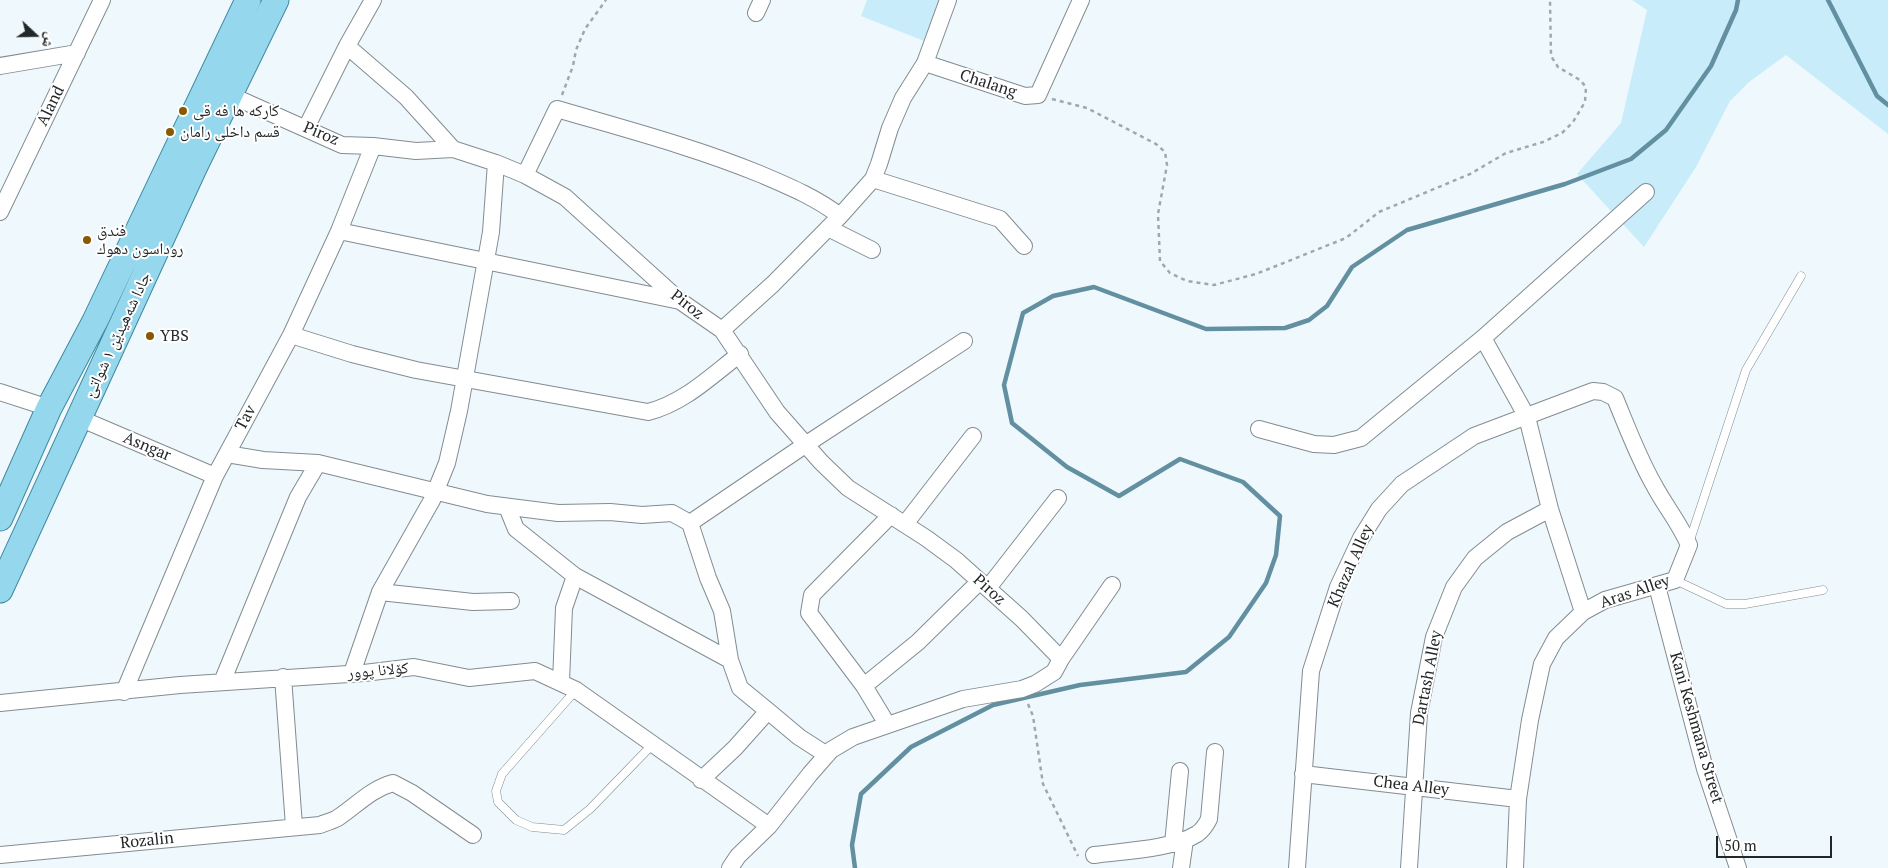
<!DOCTYPE html>
<html>
<head>
<meta charset="utf-8">
<style>
	body { margin:0 }
	#map { position:relative; width:1888px; height:868px; overflow:hidden; background:#eff9fd; font-family:"PT Serif","Noto Naskh Arabic",serif }
	canvas { display:block }
	.north { position:absolute; left:10px; top:10px; width:50px; height:50px; -webkit-text-stroke:4px #fff; paint-order:stroke; rotate:111deg; font-size:14px; font-weight:700; line-height:20px; text-align:center; color:#232728 }
	.north::after { content:''; display:block; margin:auto; width:18px; height:22px; background:#232728; clip-path:polygon(50% 0,100% 100%,50% 72%,0 100%) }
	.scale { position:absolute; left:1716px; top:836px; width:116px; height:22px; box-sizing:border-box; border:2px solid #232728; border-top:0; padding-left:6px; font-size:15px; line-height:18px; white-space:nowrap; color:#232728; -webkit-text-stroke:4px #fff; paint-order:stroke }
</style>
</head>
<body>
<div id="map">
<canvas width="1888" height="868"></canvas>
<div class="north">ش</div>
<div class="scale">50 m</div>
</div>
<script>
const c = document.querySelector('canvas').getContext('2d');
c.lineJoin = 'round';
function fill(path, color) { c.fillStyle = color; c.fill(path, 'evenodd'); }
function strokePath(path, color, width, dash) { c.strokeStyle = color; c.lineWidth = width; c.lineCap = dash ? 'butt' : 'round'; c.setLineDash(dash || []); c.stroke(path); }
function label(font, color, halo, rows, align = 'center') {
  c.font = font + ' "PT Serif","Noto Naskh Arabic",serif'; c.lineWidth = 4; c.setLineDash([]); c.textBaseline = 'middle'; c.strokeStyle = halo; c.fillStyle = color; for (const [text, x, y, turn = 0] of rows) {
    c.save(); c.translate(x, y); c.rotate((+turn || 0) * Math.PI / 180); c.textAlign = isNaN(turn) ? turn : align; if (halo) c.strokeText(text, 0, 0); c.fillText(text, 0, 0); c.restore();
  }
}
fill(new Path2D(`
	M867 0H940L924 41 861 16Z
	M1632 0H1888V134L1786 55 1749 82 1730 101 1696 167 1644 247 1577 174 1621 123 1647 10Z`), '#c8ecfa');
strokePath(new Path2D(`
	M1828 0 1877 96 1888 105
	M855 868 852 845 861 794 911 747 993 705 1080 685 1186 672 1229 637 1266 583 1276 555 1280 516 1243 482 1180 459 1119 496 1067 467 1012 423 1004 385 1023 313 1053 296 1094 287 1206 329 1285 328 1309 320 1327 306 1352 267 1407 230 1565 184 1631 159 1666 130 1711 66 1736 10 1738 0`), '#6390a1', 4.5);
const lane = new Path2D(`
	M1689 543 1746 370 1801 276
	M1675 580 1726 604H1745L1823 590
	M576 690 502 774 496 791 498 802 516 820 532 827 564 830 590 809 652 745`);
const street = new Path2D(`
	M756 13 762 0
	M347 46 406 97 453 149
	M925 63 1025 96 1038 95 1081 0
	M0 66 77 53
	M230 95 342 145 373 146 416 151 453 149 496 163 525 175 565 197 680 301 722 330 777 412 821 462 848 488 926 538 956 560 1022 619 1061 659
	M306 128 347 46 373 0
	M525 175 557 109C625 129 694 147 760 174 788 186 815 197 840 216
	M873 179 1000 219 1024 246
	M0 212 102 0
	M828 228 872 250
	M339 231 680 301
	M722 330 773 284 840 216 873 179 879 164 890 128 903 98 925 63 948 0
	M291 335 352 354 416 370 648 412C684 403 711 376 740 354
	M0 392 49 408
	M79 418 215 476
	M1259 429 1314 444 1334 445 1361 438 1483 338
	M227 454 263 460 318 463 487 504 558 513 610 512 642 515 672 513 690 523 708 578 722 611 730 660 740 688 768 711 735 748 701 780
	M507 507 516 529 575 576 730 660
	M690 523 805 445 964 341
	M905 524 973 436
	M1657 586 1705 769 1738 868
	M988 588 1058 498
	M380 592 473 602 511 601
	M1583 612 1550 509 1527 417 1483 338 1646 192
	M352 673 380 592 432 500 447 463 459 411 491 232 496 163
	M283 677 294 826
	M222 682 298 497 318 463
	M561 682 564 608 575 576
	M864 686 918 642 980 581
	M124 692 215 476 291 335 339 231 373 146
	M0 703 180 685 364 673 414 667 469 678 535 671 576 690 769 826
	M768 711 799 737 827 755
	M887 724 864 686 809 613 812 595 891 515
	M1303 774 1518 799
	M1173 844 1180 771
	M0 855 320 825C326 822 334 821 339 817 357 805 371 789 393 783L412 793 473 835
	M1094 855C1123 851 1173 849 1197 834 1203 830 1206 825 1209 819L1215 752
	M730 868 738 856 769 826 810 774 831 750 853 737 963 699 1022 689 1035 684 1054 672 1061 659 1112 585
	M1181 868 1185 840
	M1297 868 1311 671 1338 587 1361 538 1379 509 1402 484 1474 436 1593 391 1603 392 1615 398C1627 427 1638 457 1654 485 1665 506 1679 522 1689 545L1675 580 1605 600 1583 612 1556 638 1542 664 1530 720 1518 799 1515 868
	M1409 868 1419 713 1434 637 1454 587 1475 558 1507 532 1550 509`);
const primary = new Path2D(`
	M0 518 49 408 95 321 248 0
	M0 590 194 168 276 0`);
strokePath(lane, '#838c90', 9);
strokePath(street, '#838c90', 18);
strokePath(primary, '#4088a0', 27);
strokePath(new Path2D(`
	M562 95 573 66 576 50 585 29 606 0
	M1052 99 1087 108 1156 144 1165 152 1167 165 1158 214 1160 261 1170 273 1187 281 1214 285 1256 274 1346 238 1379 212 1470 174 1506 153 1543 142 1562 133 1573 122 1585 102 1586 87 1580 80 1558 67 1551 56 1550 0
	M1028 704 1033 716 1043 784 1078 856`), '#a1a8ab', 2.5, [4, 4]);
strokePath(lane, '#fff', 8);
strokePath(street, '#fff', 16);
strokePath(primary, '#95d7ed', 25);
for (const [x, y, r, color] of [
	[183,111,5,"#895900"],
	[170,132,5,"#895900"],
	[87,240,5,"#895900"],
	[150,336,5,"#895900"]
]) { const dot = new Path2D(); dot.arc(x, y, r, 0, 2 * Math.PI); c.fillStyle = color; c.fill(dot); strokePath(dot, '#fff', 2); }
label('16px', '#232728', '#fff', [
	["Chalang",988,84,18],
	["Aland",51,106,-64],
	["Piroz",321,134,23],
	["Piroz",687,305,38],
	["جادا شەهیدێن ١ شواتێ",118,335,-65],
	["Tav",246,418,-62],
	["Asngar",147,447,23],
	["Khazal Alley",1351,566,-66],
	["Piroz",989,590,42],
	["Aras Alley",1635,592,-19],
	["کۆلانا پوور",378,671,-5],
	["Dartash Alley",1428,678,-79],
	["Kani Keshmana Street",1696,728,74],
	["Chea Alley",1411,786,7],
	["Rozalin",147,841,-6]
]);
label('16px', '#232728', '#fff', [
	["كاركه ها فه قى",193,111],
	["قسم داخلی رامان",180,132],
	["فندق",97,231],
	["روداسون دهوك",97,249],
	["YBS",160,336]
], 'left');
</script>
</body>
</html>
